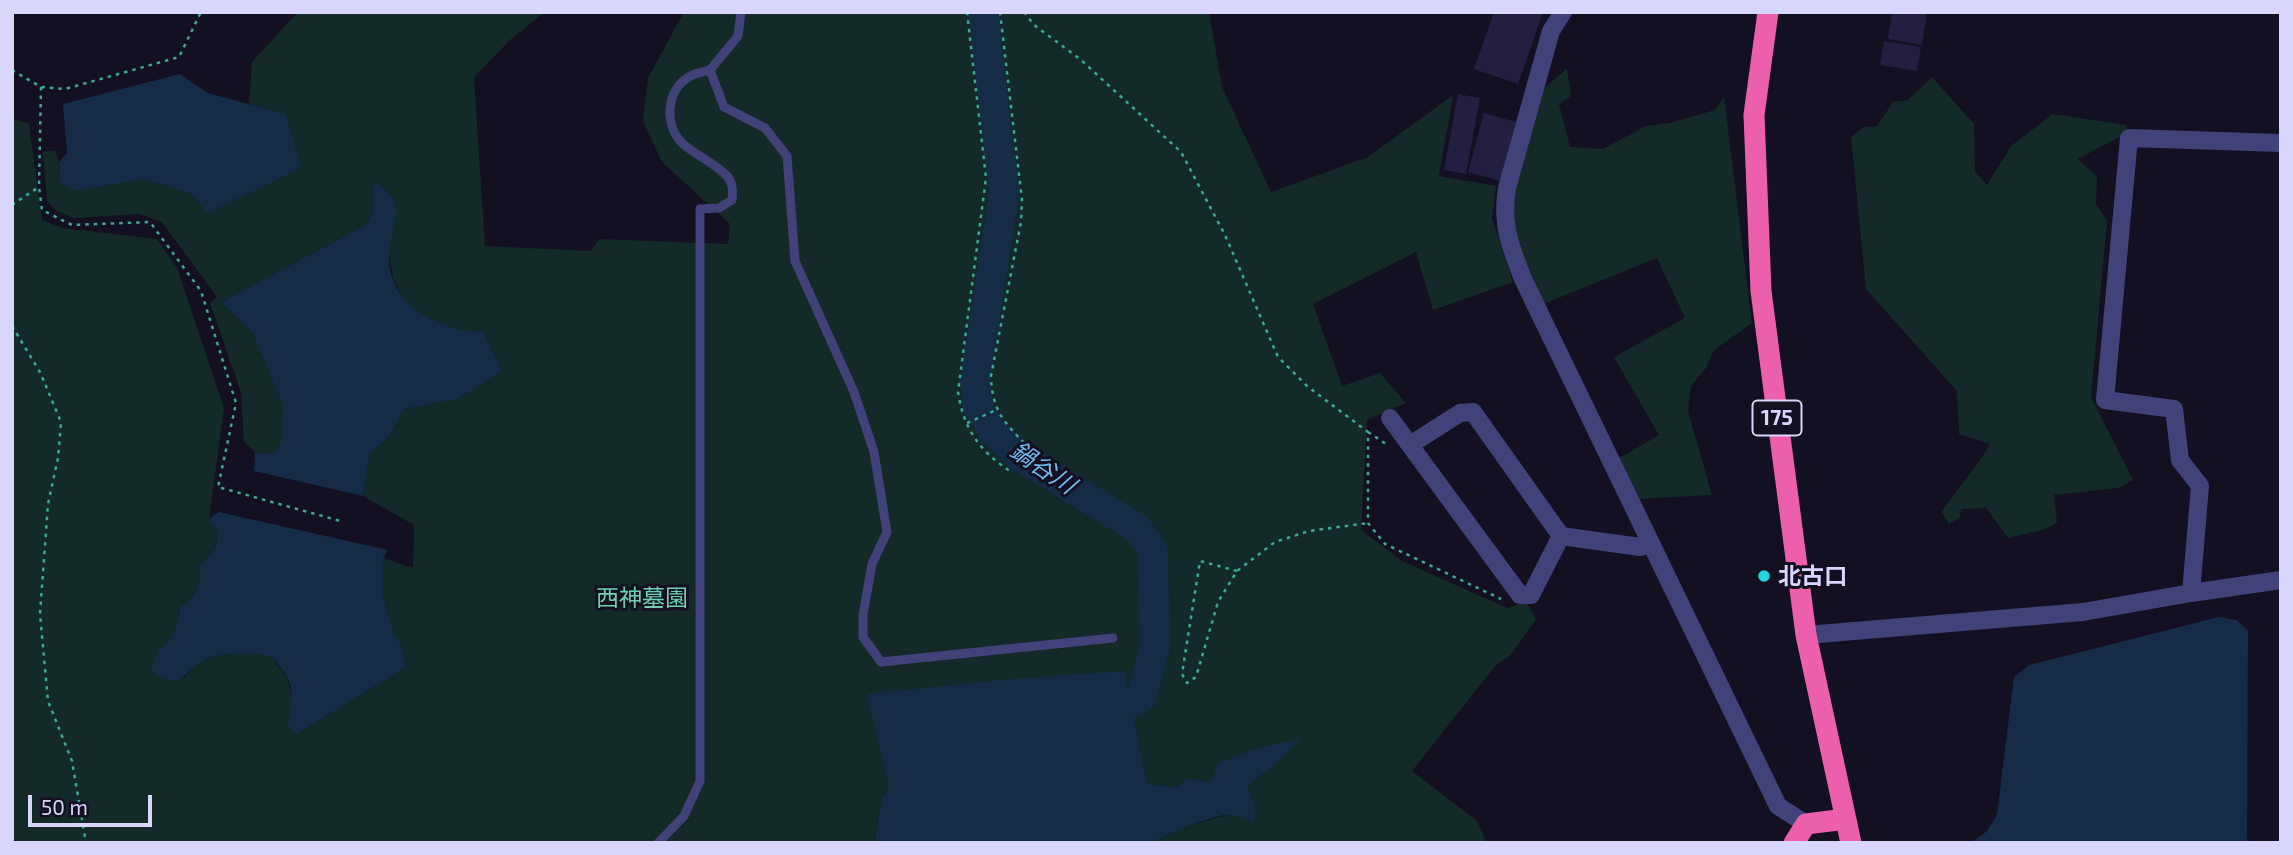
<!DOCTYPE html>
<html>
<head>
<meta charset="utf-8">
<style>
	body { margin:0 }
	#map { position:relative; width:2293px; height:855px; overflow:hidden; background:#121021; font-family:"Exo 2",sans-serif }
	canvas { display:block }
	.frame { position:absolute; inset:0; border:14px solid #d8d6fa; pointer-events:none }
	.scale { position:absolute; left:28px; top:795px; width:124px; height:32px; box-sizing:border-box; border:4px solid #d8d6fa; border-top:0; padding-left:9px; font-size:21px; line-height:24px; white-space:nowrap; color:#d8d6fa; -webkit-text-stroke:5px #121021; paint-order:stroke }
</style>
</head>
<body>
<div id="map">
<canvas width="2293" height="855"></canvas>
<div class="frame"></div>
<div class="scale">50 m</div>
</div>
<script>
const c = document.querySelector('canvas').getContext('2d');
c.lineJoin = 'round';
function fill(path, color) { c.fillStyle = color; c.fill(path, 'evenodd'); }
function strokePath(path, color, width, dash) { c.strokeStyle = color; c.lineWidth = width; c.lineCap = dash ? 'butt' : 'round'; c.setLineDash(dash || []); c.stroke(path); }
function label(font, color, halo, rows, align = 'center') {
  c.font = font + ' "Exo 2","Noto Sans JP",sans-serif'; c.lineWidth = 6; c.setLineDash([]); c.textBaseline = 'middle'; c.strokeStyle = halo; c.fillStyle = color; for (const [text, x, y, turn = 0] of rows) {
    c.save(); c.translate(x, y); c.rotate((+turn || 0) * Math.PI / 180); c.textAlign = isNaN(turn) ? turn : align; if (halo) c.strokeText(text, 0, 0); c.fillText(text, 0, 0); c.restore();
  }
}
fill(new Path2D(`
	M298 12H545L510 40 474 77 485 246 591 251 599 239 728 244 730 224 662 162 643 121 648 78 684 12H1209L1222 87 1271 192 1368 157 1453 95 1439 176 1496 186 1492 218 1513 282 1433 310 1416 252 1313 304 1342 386 1380 373 1406 403 1367 420 1361 530 1402 561 1507 608 1526 602 1536 619 1510 656 1496 665 1412 771 1476 820 1487 843H1153C1183 824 1222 816 1256 809L1247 786 1274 766 1300 739 1254 749 1211 782 1187 778 1177 787 1147 784 1125 672 889 786 882 798 874 843H16L13 837 12 808V118L29 124 42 220 62 228 157 239 177 268 224 408 209 519 217 532 216 547 199 566C202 585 196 596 179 607 178 617 178 629 172 637 166 645 159 647 157 657L184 678C189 673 194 665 201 662 222 652 252 649 274 658L276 664 287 676 293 704 289 715 295 735 407 667 401 645 393 631 383 595V558L413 568 414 525 363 496 370 454 389 437 404 409 458 399 503 371 483 331 464 333 422 315 405 303 394 281 374 182V208L367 224 221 302 252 332 283 406 281 442 274 454 255 452 244 442 241 392 210 303 217 297 162 222 139 214 74 218 57 211 47 201 43 152 55 150 59 162 60 183 74 190 144 179 191 194 300 168 286 114 249 104 252 62Z
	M1567 68 1571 96 1559 104 1570 147 1603 149 1646 126 1670 123 1715 110 1724 97 1752 323 1714 350 1706 368 1691 386 1688 411 1712 495 1637 499 1616 460 1659 435 1614 357 1685 318 1657 258 1541 305 1511 236 1509 212 1537 95Z
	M1932 77 1974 124 1975 171 1987 185 2011 146 2053 114 2126 125 2128 132 2078 159 2097 177 2096 204 2107 221 2091 397 2133 480 2118 488 2054 495 2057 522 2046 529 2008 538 1986 508 1961 509 1960 518 1949 524 1941 512 1981 459 1990 444 1959 434 1957 391 1866 289 1851 137 1864 127 1877 126 1893 102 1908 100Z`), '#142a28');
fill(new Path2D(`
	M180 74 208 93 286 114 301 168 208 213 191 194 144 179 74 191 60 183 59 162 67 153 63 104Z
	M374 181C387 190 394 196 397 211 394 225 390 240 389 254 388 287 408 310 436 321 453 328 464 333 483 331L503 371 458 399 404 409 389 437 370 454 363 496 254 471 255 452 274 454 281 442 283 406 252 332 221 302 367 224 374 208Z
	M219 512 388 550 383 558V595L393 631 401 645 407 667 295 735 288 725C290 709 295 693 287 677 284 670 277 666 274 658 254 650 215 652 198 664 188 671 184 681 170 680 164 680 156 673 150 670L159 650 172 637 178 621 179 607C196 597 202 585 199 566L216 547 217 532 209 519Z
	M2219 617 2237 620 2248 631 2247 843H1971L1987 831 1997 815 2014 677 2029 665Z
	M1125 671 1147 784 1177 787 1187 778 1211 782 1218 763 1254 749 1302 738 1274 766 1247 786 1256 809 1254 822C1247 820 1239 816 1232 815 1218 813 1166 834 1153 843H874L882 798 889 786 867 694 1011 679Z`), '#162b46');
strokePath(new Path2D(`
	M983 12 1004 194 975 381 978 407 994 433 1019 456 1137 528 1153 551 1155 646 1142 697 1097 720`), '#162b46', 30);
fill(new Path2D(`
	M1494 12H1543L1518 84 1474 69Z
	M1892 12H1927L1922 45 1888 39Z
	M1884 41 1921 47 1917 71 1880 65Z
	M1458 94 1480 98 1466 174 1444 170Z
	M1484 113 1516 122 1500 181 1468 172Z`), '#231f40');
strokePath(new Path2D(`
	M967 12 986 178 958 392C964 430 980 452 1013 473
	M1000 12 1022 200 1021 222 991 376C992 411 1004 422 1027 446
	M1024 12 1034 25 1080 59 1181 152 1225 235 1278 357 1307 386 1368 432V523L1385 544 1501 599
	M12 70 41 87 65 89 179 57 201 12
	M41 87 39 187 42 210 72 225 150 222 201 291 236 403 218 487 344 522
	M12 205 39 187
	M12 326 40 372 61 422 58 458 48 504 40 614 48 701 72 761 86 843
	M967 423 996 410
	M1368 432 1386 444
	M1237 571 1200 561 1182 674 1187 683 1196 677 1218 602 1237 571 1275 542 1309 531 1368 523`), '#3da699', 2.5, [3.5, 5]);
strokePath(new Path2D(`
	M741 12 738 36 710 70 724 107 765 128 787 156 795 261 854 392 874 452 887 532 872 564 863 615V637L881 662 1113 638
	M658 843 684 816 700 781V209L719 208 732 200C733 190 733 182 726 175 713 162 695 155 682 143 664 125 666 90 689 77 695 73 703 72 710 70`), '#41427a', 9);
strokePath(new Path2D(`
	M1563 12 1551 31 1507 188C1501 225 1510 245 1523 279L1778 806 1806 824
	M1390 418 1520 595H1531L1561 536 1640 547 1651 544
	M1410 445 1460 413 1473 412 1561 536
	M2191 593 2200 486 2180 460 2174 409 2105 400 2129 138 2281 143
	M1806 635 2083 612 2191 593 2281 580`), '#41427a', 18);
strokePath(new Path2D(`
	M1768 12 1754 115 1761 291 1806 635 1851 843
	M1794 843 1806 824 1846 819`), '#eb5fab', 21);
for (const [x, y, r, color] of [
	[1764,576,7,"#1cd8e0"]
]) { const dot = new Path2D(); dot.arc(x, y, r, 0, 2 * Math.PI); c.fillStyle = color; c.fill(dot); strokePath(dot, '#121021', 2.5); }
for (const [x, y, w] of [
	[1777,418,49]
]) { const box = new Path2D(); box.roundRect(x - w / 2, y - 17.5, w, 35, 5); c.fillStyle = '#121021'; c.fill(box); strokePath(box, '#d8d6fa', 2); }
label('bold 21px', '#d8d6fa', null, [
	["175",1777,418]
]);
label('bold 23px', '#d8d6fa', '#121021', [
	["北古口",1778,576]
], 'left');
label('23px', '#6bd1b1', '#121021', [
	["西神墓園",642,598]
]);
label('italic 24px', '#70bbed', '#121021', [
	["鍋谷川",1043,468,34]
]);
</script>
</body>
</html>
